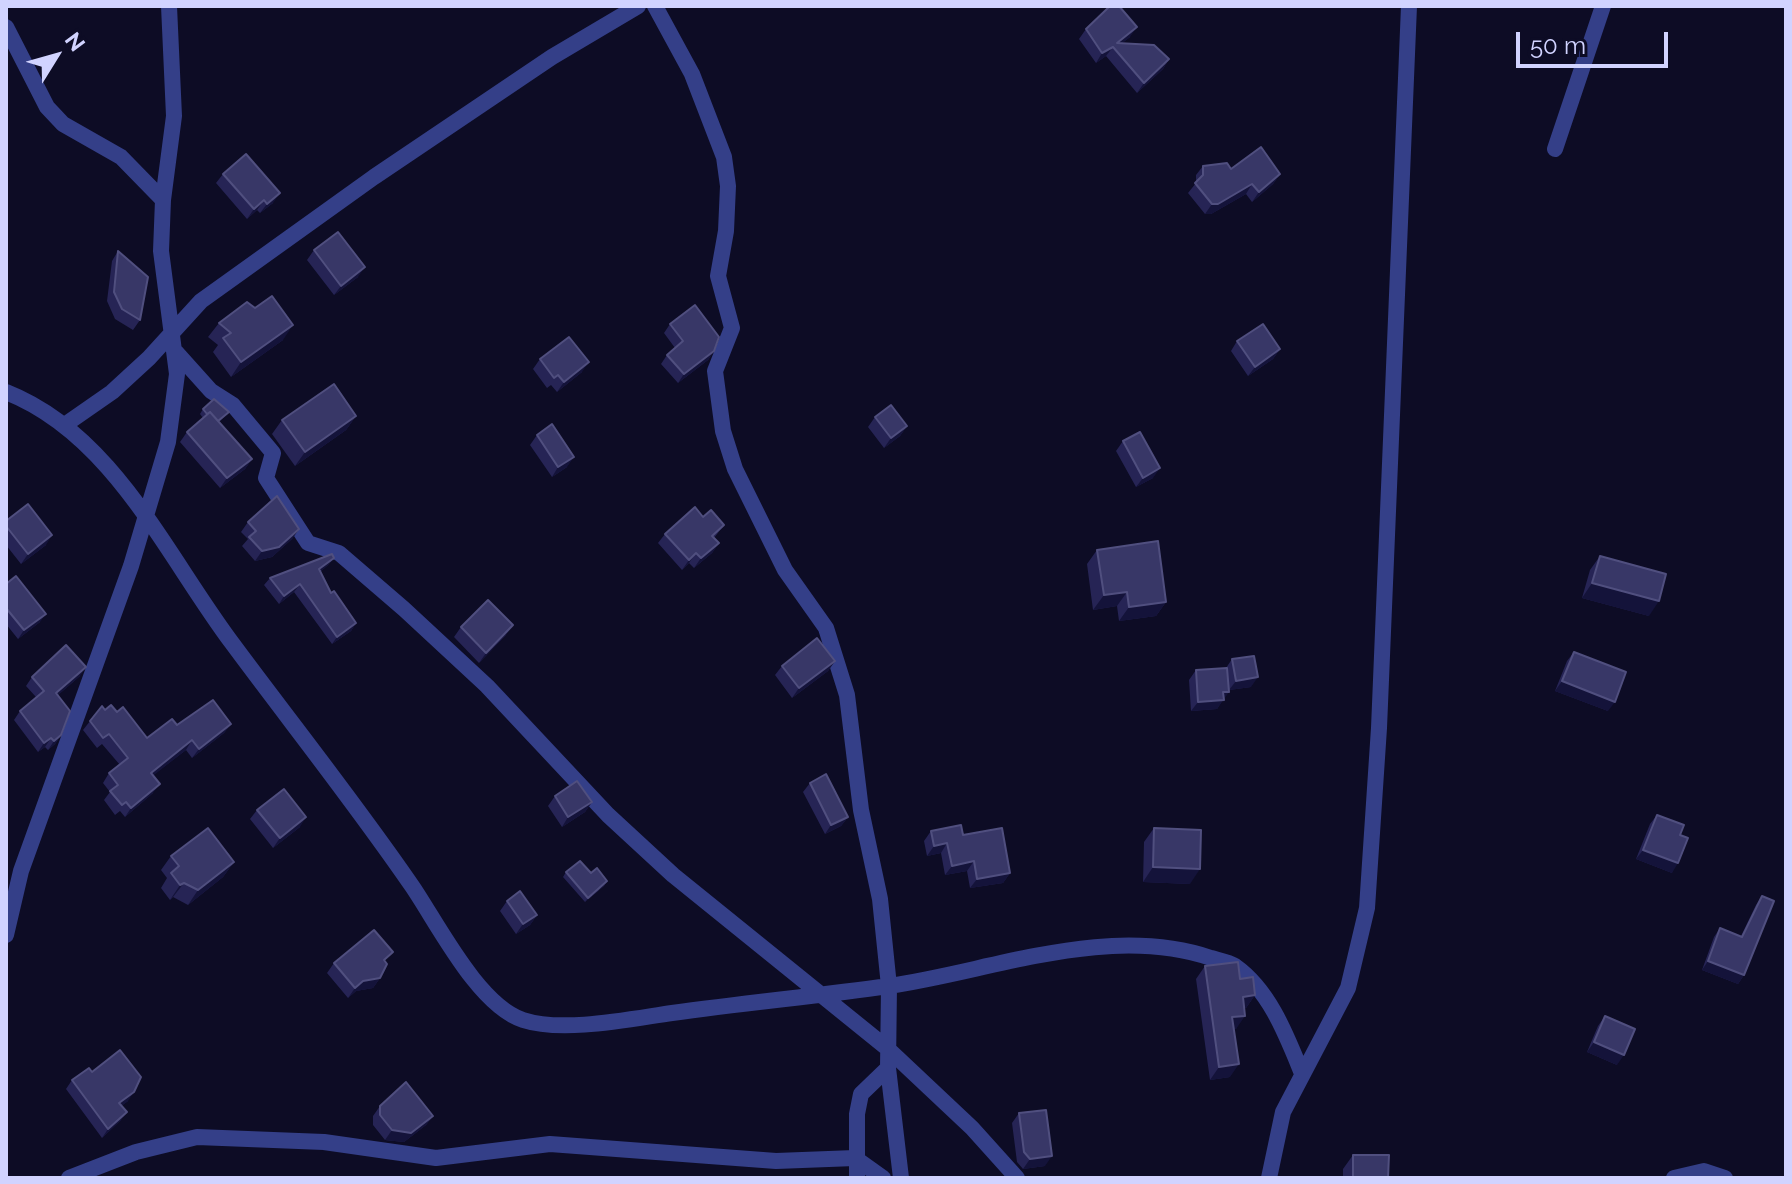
<!DOCTYPE html>
<html>
<head>
<meta charset="utf-8">
<style>
	body { margin:0 }
	#map { position:relative; width:1792px; height:1184px; overflow:hidden; background:#0d0c25; font-family:Raleway,sans-serif }
	canvas { display:block }
	.frame { position:absolute; inset:0; border:8px solid #d1d3ff; pointer-events:none }
	.north { position:absolute; left:16px; top:16px; width:80px; height:80px; -webkit-text-stroke:6px #0d0c25; paint-order:stroke; rotate:53deg; font-size:22px; font-weight:700; line-height:32px; text-align:center; color:#d1d3ff }
	.north::after { content:''; display:block; margin:auto; width:28px; height:36px; background:#d1d3ff; clip-path:polygon(50% 0,100% 100%,50% 72%,0 100%) }
	.scale { position:absolute; left:1516px; top:32px; width:152px; height:36px; box-sizing:border-box; border:4px solid #d1d3ff; border-top:0; padding-left:10px; font-size:24px; line-height:28px; white-space:nowrap; color:#d1d3ff; -webkit-text-stroke:6px #0d0c25; paint-order:stroke }
</style>
</head>
<body>
<div id="map">
<canvas width="1792" height="1184"></canvas>
<div class="frame"></div>
<div class="north">N</div>
<div class="scale">50 m</div>
</div>
<script>
const c = document.querySelector('canvas').getContext('2d');
c.lineJoin = 'round';
function strokePath(path, color, width, dash) { c.strokeStyle = color; c.lineWidth = width; c.lineCap = dash ? 'butt' : 'round'; c.setLineDash(dash || []); c.stroke(path); }
function fill(path, color) { c.fillStyle = color; c.fill(path, 'evenodd'); }
strokePath(new Path2D(`
	M655 6 692 74 724 157 728 186 726 231 718 276 732 328 715 371 723 431 735 469 785 570 826 628 847 695 861 810 880 899 889 986 888 1068 901 1178
	M6 27 47 107 63 124 121 157 163 200
	M1555 149 1603 6
	M176 352 211 391 233 405 273 453 266 478 308 543 339 553 404 609 487 686 608 815 673 875 887 1048 972 1128 1017 1178
	M6 392C113 434 166 555 232 643 292 724 355 803 412 886 438 924 478 1005 523 1020 563 1033 630 1019 672 1013 744 1003 817 996 889 986 992 971 1108 923 1211 958 1218 960 1229 962 1235 966 1269 990 1286 1034 1301 1071
	M66 424 112 392 149 358 201 301 374 177 552 57 638 6
	M6 935 21 871 131 566 168 442 177 374 161 251 163 200 174 116 169 6
	M69 1178 136 1152 197 1137 324 1142 436 1158 550 1144 776 1161 855 1158 883 1178
	M857 1178V1114L861 1094 888 1068
	M1269 1178 1283 1112 1348 988 1367 908 1379 728 1409 6
	M1674 1178 1704 1171 1725 1178`), '#343f88', 16);
fill(new Path2D(`
	M1086 29 1130 37 1122 43 1169 59 1163 69 1137 93 1106 56 1096 63 1079 39Z
	M1203 166 1231 169 1280 174 1273 184 1252 202 1246 194 1211 214H1205L1188 193 1196 183V175Z
	M223 174 273 203 260 213 257 210 247 219 216 183Z
	M314 250 358 277 334 295 307 260Z
	M118 251 140 320 133 330 115 319 107 301 112 261Z
	M219 323 283 340 231 377 213 352 218 345 208 337Z
	M670 324 714 351 708 360 678 383 661 364 667 355 675 348 664 333Z
	M1237 341 1280 349 1273 359 1248 376 1231 351Z
	M540 359 582 372 557 392 551 385 547 388 533 369Z
	M203 409 229 412 219 422 252 459 245 469 220 488 180 442 187 432 203 418 200 414Z
	M356 416 346 430 295 466 272 434 282 420Z
	M875 417 907 426 900 436 884 448 868 427Z
	M537 435 567 467 552 477 530 445Z
	M1123 441 1153 478 1136 487 1116 451Z
	M703 517 724 525 714 538 719 543 712 553 694 568 689 563 682 570 658 543 665 534Z
	M6 521 46 545 21 564 6 545Z
	M248 522 299 529 292 539 272 557 255 561 242 546 248 539 241 532Z
	M1097 550 1166 602 1156 616 1119 621 1117 606 1093 610 1087 564Z
	M1600 556 1649 616 1582 598 1590 570Z
	M334 558 328 565 320 572 331 593 356 623 351 631 332 644 294 592 279 604 264 585 270 578Z
	M6 584 40 622 18 639 6 624Z
	M461 627 506 635 479 663 454 637Z
	M1574 652 1608 711 1555 691 1567 661Z
	M1232 659 1251 687 1229 690 1217 709 1191 711 1189 680 1196 670 1226 668Z
	M835 661 828 671 792 698 775 675 782 666Z
	M80 676 58 695 61 735 55 744 48 750 45 747 38 752 14 720 20 711 36 697 26 686 32 677Z
	M102 706 105 710 117 712 147 738 177 725 231 724 224 733 192 758 186 750 153 775V793L125 817 120 811 115 815 104 800 110 792 103 783 109 773 120 765 102 744 97 748 83 730Z
	M810 783 848 817 841 826 825 834 803 792Z
	M555 796 592 802 585 812 562 827 548 806Z
	M257 810 300 827 273 848 250 819Z
	M1657 815 1680 835 1672 873 1636 859 1650 824Z
	M1154 828 1190 884 1143 882 1144 842Z
	M931 831 963 835 1010 873 1003 883 970 888 967 871 945 875 941 853 927 856 924 841Z
	M171 856 234 862 223 877 188 905 173 897 170 900 161 888 167 878 161 870Z
	M566 872 591 873 607 881 604 886 585 902 563 877Z
	M1762 896 1744 975 1738 984 1702 970 1714 937 1720 928 1741 936 1756 905Z
	M507 901 537 915 530 925 516 934 500 911Z
	M386 962 380 978 373 988 356 991 348 998 327 973 334 963Z
	M1205 966 1240 979 1255 995 1246 1008H1245L1236 1029H1234L1230 1077 1210 1080 1196 979Z
	M1605 1016 1617 1065 1587 1052 1598 1026Z
	M92 1072 128 1101 121 1106 127 1112 120 1121 102 1138 66 1089 72 1080Z
	M380 1106 433 1116 426 1125 404 1142 385 1140 373 1125V1116Z
	M1019 1113 1045 1166 1023 1169 1017 1162 1012 1123Z
	M1353 1155 1388 1178H1343V1169Z`), '#262455');
fill(new Path2D(`
	M1137 27 1130 37 1115 49 1117 43Z
	M1113 47 1106 56 1096 63 1102 53Z
	M1169 59 1163 69 1137 93 1144 83Z
	M1280 174 1273 184 1252 202 1259 192Z
	M1252 184 1246 194 1211 214H1205L1212 204Z
	M280 193 273 203 260 213 267 204Z
	M264 200 257 210 247 219 254 209Z
	M365 267 358 277 334 295 341 286Z
	M293 325 283 340 231 377 241 362Z
	M1280 349 1273 359 1248 376 1255 367Z
	M714 351 708 360 678 383 684 374Z
	M589 362 582 372 557 392 564 382Z
	M356 416 346 430 295 466 305 452Z
	M907 426 900 436 884 448 891 438Z
	M574 457 567 467 552 477 558 467Z
	M252 459 245 469 220 488 227 478Z
	M1160 468 1153 478 1136 487 1143 478Z
	M299 529 292 539 272 557 255 561 262 551Z
	M52 535 46 545 21 564 28 554Z
	M719 543 712 553 694 568 701 558Z
	M696 553 689 563 682 570 689 560Z
	M334 558 328 565 314 577 319 569Z
	M1592 583 1659 601 1649 616 1582 598Z
	M300 584 294 592 279 604 284 596Z
	M1127 592 1117 606 1093 610 1104 595Z
	M1166 602 1156 616 1119 621 1129 607Z
	M46 614 40 622 18 639 24 630Z
	M356 623 351 631 332 644 337 637Z
	M513 625 506 635 479 663 486 653Z
	M835 661 828 671 792 698 799 688Z
	M86 667 80 676 50 702 56 693Z
	M1258 677 1251 687 1229 690 1236 681Z
	M1562 681 1615 702 1608 711 1555 691Z
	M1223 692H1229L1217 709 1191 711 1198 702Z
	M231 724 224 733 192 758 199 749Z
	M61 735 55 744 48 750 54 741Z
	M51 738 45 747 38 752 44 743Z
	M192 740 186 750 145 782 151 773Z
	M160 784 153 793 125 817 131 808Z
	M592 802 585 812 562 827 568 817Z
	M306 817 300 827 273 848 280 838Z
	M848 817 841 826 825 834 831 825Z
	M947 843 941 853 927 856 934 846Z
	M1643 850 1678 863 1672 873 1636 859Z
	M974 861 967 871 945 875 952 866Z
	M234 862 223 877 188 905 198 890Z
	M1153 867 1200 869 1190 884 1143 882Z
	M1010 873 1003 883 970 888 977 879Z
	M607 881 604 886 585 902 588 898Z
	M184 883 173 897 170 900 180 885Z
	M537 915 530 925 516 934 523 924Z
	M1708 961 1744 975 1738 984 1702 970Z
	M380 978 373 988 356 991 348 998 355 988 363 981Z
	M1255 995 1246 1008 1234 1009 1243 997Z
	M1245 1016 1236 1029 1223 1030 1232 1017Z
	M1594 1042 1624 1055 1617 1065 1587 1052Z
	M1239 1064 1230 1077 1210 1080 1219 1067Z
	M134 1092 128 1101 113 1113 119 1103Z
	M127 1112 120 1121 102 1138 108 1129Z
	M433 1116 426 1125 404 1142 385 1140 392 1130Z
	M1052 1156 1045 1166 1023 1169 1030 1159Z`), '#14133a');
const building = new Path2D(`
	M1110 6H1119L1137 27 1117 43 1154 45 1169 59 1144 83 1113 47 1102 53 1086 29Z
	M1261 147 1280 174 1259 192 1252 184 1218 204H1212L1195 183 1203 175V166L1227 163 1231 169Z
	M246 154 280 193 267 204 264 200 254 209 223 174Z
	M338 232 365 267 341 286 314 250Z
	M118 251 148 277 140 320 122 309 114 292Z
	M272 296 293 325 241 362 223 338 231 333 219 323 247 302 255 308Z
	M695 305 719 337 714 351 684 374 667 355 683 341 670 324Z
	M1263 324 1280 349 1255 367 1237 341Z
	M569 337 589 362 564 382 558 375 554 378 540 359Z
	M334 384 356 416 305 452 282 420Z
	M214 399 229 412 218 421 210 412 207 414 203 409Z
	M891 405 907 426 891 438 875 417Z
	M210 412 252 459 227 478 187 432Z
	M552 424 574 457 558 467 537 435Z
	M1140 432 1160 468 1143 478 1123 441Z
	M277 496 299 529 279 547 262 551 249 537 256 531 248 522Z
	M28 504 52 535 28 554 6 526V521Z
	M695 507 703 517 711 510 724 525 712 536 719 543 701 558 696 553 689 560 665 534Z
	M1158 541 1166 602 1129 607 1127 592 1104 595 1097 550Z
	M332 554 334 558 319 569 331 593 334 591 356 623 337 637 300 584 284 596 270 578Z
	M1600 556 1666 574 1659 601 1592 583Z
	M16 576 46 614 24 630 6 608V584Z
	M488 600 513 625 486 653 461 627Z
	M817 638 835 661 799 688 782 666Z
	M66 645 86 667 56 693 70 711 61 735 54 741 51 738 44 743 20 711 44 691 32 677Z
	M1574 652 1626 672 1615 702 1562 681Z
	M1254 656 1258 677 1236 681 1232 659Z
	M1227 668 1229 692H1223L1224 700 1198 702 1196 670Z
	M213 700 231 724 199 749 192 740 151 773 160 784 131 808 126 802 122 805 110 791 118 785 109 773 128 758 109 734 103 738 90 721 102 706 105 710 111 705 117 712 123 707 147 738 172 719 177 725Z
	M826 774 848 817 831 825 810 783Z
	M577 781 592 802 568 817 555 796Z
	M284 789 306 817 280 838 257 810Z
	M1657 815 1684 825 1680 835 1688 838 1678 863 1643 850Z
	M961 825 963 835 1002 828 1010 873 977 879 974 861 952 866 947 843 934 846 931 831Z
	M208 828 234 862 198 890 184 883 180 885 171 873 179 866 171 856Z
	M1154 828 1201 830 1200 869 1153 867Z
	M580 861 591 873 597 868 607 881 588 898 566 872Z
	M520 891 537 915 523 924 507 901Z
	M1762 896 1774 901 1744 975 1708 961 1720 928 1742 937Z
	M374 930 393 952 384 960 387 964 380 978 363 981 355 988 334 963Z
	M1238 962 1240 979 1253 977 1255 995 1243 997 1245 1016 1232 1017 1239 1064 1219 1067 1205 966Z
	M1605 1016 1635 1029 1624 1055 1594 1042Z
	M120 1050 141 1077 134 1092 119 1103 127 1112 108 1129 72 1080 89 1068 92 1072Z
	M406 1082 433 1116 411 1133 392 1130 380 1115V1106Z
	M1046 1110 1052 1156 1030 1159 1024 1152 1019 1113Z
	M1353 1155H1389L1388 1178 1353 1177Z`);
fill(building, '#383767');
strokePath(building, '#504f7f', 2);
</script>
</body>
</html>
